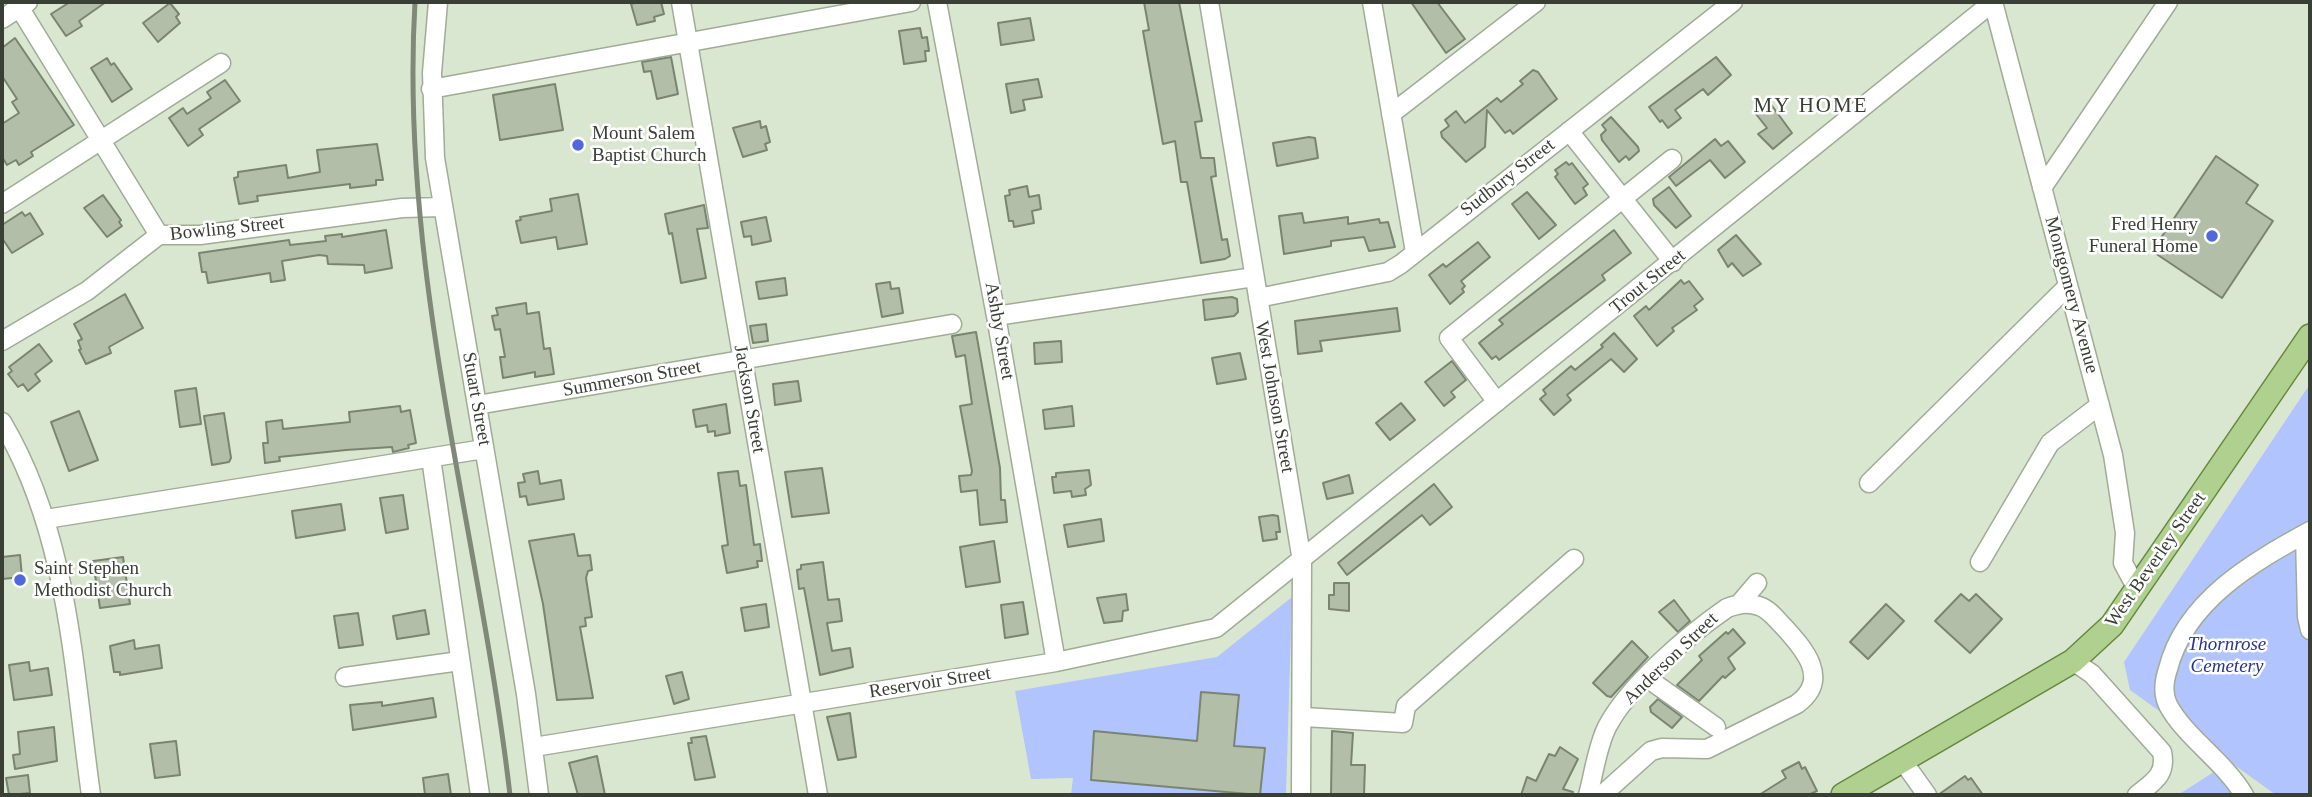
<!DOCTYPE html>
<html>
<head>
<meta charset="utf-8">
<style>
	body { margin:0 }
	#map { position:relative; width:2312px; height:797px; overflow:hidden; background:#dae7d0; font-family:"Times New Roman",serif }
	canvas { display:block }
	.frame { position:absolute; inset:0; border:4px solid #3a3f35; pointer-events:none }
</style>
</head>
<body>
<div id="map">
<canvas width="2312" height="797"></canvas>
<div class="frame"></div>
</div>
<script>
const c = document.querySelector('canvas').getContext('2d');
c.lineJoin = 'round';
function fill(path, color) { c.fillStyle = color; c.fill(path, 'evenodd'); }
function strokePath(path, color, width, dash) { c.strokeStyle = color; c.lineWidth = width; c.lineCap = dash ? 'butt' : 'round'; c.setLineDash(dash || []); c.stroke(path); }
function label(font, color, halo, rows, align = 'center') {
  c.font = font + ' "Times New Roman",serif'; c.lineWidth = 5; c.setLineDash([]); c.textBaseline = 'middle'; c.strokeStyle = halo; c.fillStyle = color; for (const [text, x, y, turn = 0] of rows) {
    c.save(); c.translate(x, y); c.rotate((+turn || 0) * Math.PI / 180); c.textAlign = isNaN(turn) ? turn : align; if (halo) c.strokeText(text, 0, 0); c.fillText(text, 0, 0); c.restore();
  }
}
fill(new Path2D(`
	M2310 384V795H2276L2130 690 2124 662Z
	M1292 597 1286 795H1071L1073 778 1031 779 1015 691 1217 657Z
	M2220 768 2258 795H2178Z`), '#b2c4fd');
const building = new Path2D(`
	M70 2H106L79 21 82 26 66 36 51 14Z
	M639 2H661L664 14 654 17 655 21 637 25 631 4Z
	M1144 2H1179L1202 121 1195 122 1201 158H1214L1216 176 1211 177 1222 240 1227 239 1230 256 1225 259 1201 263 1187 182H1181L1175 141 1163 144 1143 31 1149 30Z
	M1411 2H1437L1465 39 1446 53Z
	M170 3 179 14 176 17 180 23 158 42 143 23Z
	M1030 18 1034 40 1001 45 998 23Z
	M920 28 922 38 927 37 929 51H925L926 61 904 64 899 31Z
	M15 38 74 125 31 152 33 156 19 165 16 160 7 165 2 157V124L19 113 12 102 17 99 2 76V48Z
	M671 57 678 94 657 99 651 71 644 72 642 62Z
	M1716 57 1731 75 1708 95 1703 89 1675 110 1681 118 1668 128 1662 120 1660 122 1649 107Z
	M107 58 111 65 114 63 132 89 112 102 91 68Z
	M1533 70 1538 72 1557 99 1513 134 1510 130 1505 133 1487 110 1485 147 1466 162 1442 137 1441 132 1449 126 1445 120 1456 111 1465 123 1497 98 1501 102 1523 84 1520 81Z
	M1038 79 1042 97 1023 100 1025 110 1011 113 1006 84Z
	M225 80 240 101 199 129 203 135 188 146 169 118 183 108 187 114 211 98 207 92Z
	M555 84 563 130 500 140 493 95Z
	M1770 103 1792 133 1773 149 1758 134 1767 128 1756 114Z
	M1611 117 1638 147 1639 151 1629 160 1626 156 1619 162 1602 140 1601 135 1606 130 1602 125Z
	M760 121 761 128 766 126 770 142 765 144 767 150 743 157 733 128Z
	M1309 137 1315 138 1318 158 1277 166 1273 143Z
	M1715 139 1721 146 1728 141 1745 162 1725 178 1710 160 1676 186 1669 177Z
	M377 144 383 180H376V185L350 188V184L310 189 257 196 258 201 239 204 234 178 238 177V172L286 165 288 178 320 172 317 150Z
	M2216 156 2258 185 2246 203 2273 221 2222 298 2152 251Z
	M1566 162 1569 165 1572 163 1588 184 1583 188 1587 195 1575 204 1555 177 1558 174 1555 170Z
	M1027 186 1029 197 1039 195 1041 209 1032 211 1034 223 1014 227 1013 221H1009L1005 196 1010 195 1009 190Z
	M1669 187 1691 216 1676 228 1654 205 1653 199Z
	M1527 192 1556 225 1539 239 1512 204Z
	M578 194 587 244 558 249 556 237 521 243 516 221 521 220 520 217 552 211 550 199Z
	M103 195 121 220 119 222 122 226 107 237 84 208Z
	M704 205 708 228 697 229 706 278 681 283 672 233 669 234 665 214Z
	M22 212 25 216 30 213 43 234 12 253 2 238V225Z
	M1302 213 1304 223 1348 217V224L1379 219 1380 223 1388 222 1395 247 1369 251 1364 237 1331 241V246L1284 254 1279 216Z
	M766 217 771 241 752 245 751 236 744 237 741 222Z
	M386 230 392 268 365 273 364 265 328 264 327 256 319 255 282 261 285 280 271 282 270 273 208 283 206 272H202L199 253 289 240 290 245 326 241 325 236 342 234V237Z
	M1614 230 1631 253 1602 275 1605 280 1499 360 1496 356 1492 359 1479 343 1503 324 1499 320Z
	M1736 235 1761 264 1743 276 1732 263 1728 267 1718 250Z
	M1478 242 1490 257 1461 281 1465 286 1462 289 1464 292 1450 304 1429 275 1443 264 1446 267Z
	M785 278 787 295 759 299 756 282Z
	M1681 280 1684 284 1689 281 1703 299 1694 306 1697 310 1672 328 1674 331 1657 346 1634 316 1646 306 1649 310Z
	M890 282 891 289 899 288 903 313 882 317 876 284Z
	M125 294 143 328 109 347 111 353 86 364 79 350 81 349 78 341 82 339 74 324Z
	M1232 297 1237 299 1238 312 1234 316 1205 320 1203 300Z
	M526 303 527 314 539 312 544 349 550 348 554 374 535 377V372L503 378 500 357H505L500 329 495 330 492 316 498 315 496 308Z
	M1397 308 1400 331 1320 341 1322 351 1298 354 1295 321Z
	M766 324 768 341 753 343 750 326Z
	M976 332 1000 468 1001 500H1005L1007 522 980 525 977 490 961 492 959 476 971 475 972 471 960 406 972 404 965 355 956 357 952 336Z
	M1614 333 1637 359 1624 372 1611 359 1567 395 1571 400 1554 415 1540 399 1546 394 1543 390 1571 366 1575 370 1603 347 1601 345Z
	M1061 341 1062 362 1035 364 1034 343Z
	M39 344 52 361 35 374 40 381 28 391 23 384 18 387 8 374 12 371 9 367Z
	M1240 353 1246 379 1217 384 1212 358Z
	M1452 361 1466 380 1451 392 1455 397 1444 406 1425 382Z
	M798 381 801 401 775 405 773 384Z
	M196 388 201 424 180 427 175 391Z
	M1401 403 1415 420 1390 440 1376 423Z
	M726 404 730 433 715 436V431L708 432 707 425 696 427 693 410Z
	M400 406 401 412 410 410 416 443 408 445 409 448 393 452 392 447 346 450 279 457 280 461 265 463 263 443H268L266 422 282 420 283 429 350 422 349 412Z
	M1072 406 1074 426 1045 429 1043 410Z
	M79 411 98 460 69 471 51 422Z
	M224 413 231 458 229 462 212 465 204 416Z
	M822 468 829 513 792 517 785 472Z
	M1089 470 1091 485 1085 489 1086 495 1072 497 1071 491 1054 493 1052 477H1056V473Z
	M538 471 540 484 561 480 564 499 528 505 526 496 520 497 518 483 525 482 523 474Z
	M738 471 740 486 746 485 754 545 760 544 762 561H757L758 567 727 573 722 546 728 545 718 473Z
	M1349 475 1353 493 1327 499 1323 483Z
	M1434 484 1452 507 1430 525 1422 515 1347 575 1338 563Z
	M403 495 408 529 386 533 380 498Z
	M341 504 345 530 296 538 292 511Z
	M1273 515 1278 516 1280 532H1276L1277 539 1263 541 1259 517Z
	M1101 519 1104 541 1068 547 1064 525Z
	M574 534 578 556 590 555 592 570 588 571 586 578 592 617 585 618 586 626 580 627 593 698 557 700 543 604 529 541Z
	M994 541 1000 582 966 587 960 547Z
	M20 555 22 577 2 579V557Z
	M123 557 130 604 100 608 93 561Z
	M823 562 828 600 839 599 842 621 827 623 832 651 850 648 853 667 820 675 804 588 799 589 797 570 801 569V565Z
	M1334 583H1349V611L1329 609V595H1334Z
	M1126 594 1128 610 1123 611 1122 621 1104 623 1097 598Z
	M1961 594 1969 601 1976 594 2002 619 1970 653 1935 621Z
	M1674 600 1690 621 1678 632 1659 612Z
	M1023 602 1028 634 1005 638 1001 605Z
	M766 604 769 627 745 631 741 608Z
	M1886 604 1904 621 1868 659 1850 642Z
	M425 610 429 634 397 639 393 616Z
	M358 613 363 645 339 648 334 616Z
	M1733 629 1745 643 1728 658 1735 669 1725 678 1723 676 1699 701 1677 685 1702 660 1699 656 1726 632 1728 634Z
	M134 640 135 649 159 645 162 668 120 675V672H114L110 646Z
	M1632 641 1648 657 1611 697 1607 696 1593 683Z
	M29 662 30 671 48 668 52 695 14 700 9 665Z
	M682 672 689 699 674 704 666 676Z
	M1201 692 1239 695 1234 746 1265 748 1260 795 1091 780 1094 731 1197 741Z
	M433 698 436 717 353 730 350 705 382 702V706Z
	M1658 699 1682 717 1672 728 1651 712 1650 707Z
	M850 713 856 757 838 760 827 717Z
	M54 727 57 761 15 769 13 755 20 754 18 732Z
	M1332 731 1353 733 1351 765H1365L1364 795H1331Z
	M706 736 715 777 695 780 688 743H692L691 738Z
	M176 741 180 775 155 778 150 744Z
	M1560 747 1578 759 1563 789 1573 792 1572 795H1521L1527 777 1536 781 1549 754 1555 756Z
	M597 756 605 795H578L569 763Z
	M1799 762 1802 769 1805 767 1817 791 1808 795H1759L1786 778 1782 771Z
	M448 774 451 795H425L423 778Z
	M28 775 30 793 9 795 6 778Z
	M1965 776 1968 780 1971 778 1983 795H1938Z`);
fill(building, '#b2bea8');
strokePath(building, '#798570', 2);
const minor = new Path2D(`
	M16 2 159 235
	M438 2 432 73 435 158 526 694 539 795
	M681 2 818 795
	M937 2 996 316 1056 662
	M1209 2 1302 561 1301 795
	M1372 2 1415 252
	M1993 2 2113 455 2125 533 2123 563 2137 589
	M2 19 28 2
	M431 89 911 2
	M1391 114 1536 2
	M1569 131 1673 262
	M2042 188 2168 2
	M2 204 221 63
	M1258 298 1388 272 1401 264 1733 2
	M996 316 1254 277
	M2 341 87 291 159 235H200L402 208 443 207
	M1497 402 1449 338 1672 159
	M477 405 952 324
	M2 422C69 535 73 668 91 795
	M431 458 480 795
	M1869 483 2068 286
	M46 519 484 449
	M2305 534 2307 617 2310 630
	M1980 562 2050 443 2100 405
	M1740 603 1757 583
	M2073 661 2092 674 2162 752C2167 775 2153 782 2137 795
	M345 677 460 661
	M1647 678 1716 727
	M1304 717 1403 723 1406 706 1574 559
	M534 747 1056 662 1216 628 1993 2
	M1902 760 1927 795
	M1588 795C1594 773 1597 747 1607 727 1629 685 1688 635 1727 608 1738 604 1747 602 1759 606 1769 609 1776 619 1784 627 1804 649 1831 679 1797 704L1707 749 1662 748 1651 751 1602 795
	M2244 795C2224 761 2185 737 2168 705 2162 693 2164 681 2168 669 2185 601 2253 562 2310 531`);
const major = new Path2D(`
	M1843 795 2073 661 2112 625 2310 336`);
strokePath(minor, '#a0ac96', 21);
strokePath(major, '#65883f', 26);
strokePath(minor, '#fff', 18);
strokePath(major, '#b0d08f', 23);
strokePath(new Path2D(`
	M415 2C399 270 479 530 510 795`), '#808979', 5);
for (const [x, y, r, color] of [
	[578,145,7,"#5168dd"],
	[2212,236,7,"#5168dd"],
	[20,580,7,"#5168dd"]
]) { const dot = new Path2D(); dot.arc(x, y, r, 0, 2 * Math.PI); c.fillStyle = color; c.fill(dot); strokePath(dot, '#fff', 2.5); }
label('19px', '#3a3f35', '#fff', [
	["Mount Salem",592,134],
	["Baptist Church",592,156],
	["Fred Henry",2198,225,"right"],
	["Funeral Home",2198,247,"right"],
	["Saint Stephen",34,569],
	["Methodist Church",34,591]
], 'left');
label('19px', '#3a3f35', '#fff', [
	["Sudbury Street",1508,178,-38],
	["Bowling Street",227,229,-6],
	["Trout Street",1648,282,-39],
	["Montgomery Avenue",2071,295,75],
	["Ashby Street",999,331,80],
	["Summerson Street",632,379,-10],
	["West Johnson Street",1274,397,80],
	["Stuart Street",476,399,80],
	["Jackson Street",749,399,80],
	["West Beverley Street",2156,560,-55],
	["Anderson Street",1671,659,-44],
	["Reservoir Street",930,683,-9]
]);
label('italic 19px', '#283491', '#fff', [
	["Thornrose",2227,645],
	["Cemetery",2227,667]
]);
c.letterSpacing = '2px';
label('21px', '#3a3f35', '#fff', [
	["MY HOME",1811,106]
]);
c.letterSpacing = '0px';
</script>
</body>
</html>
